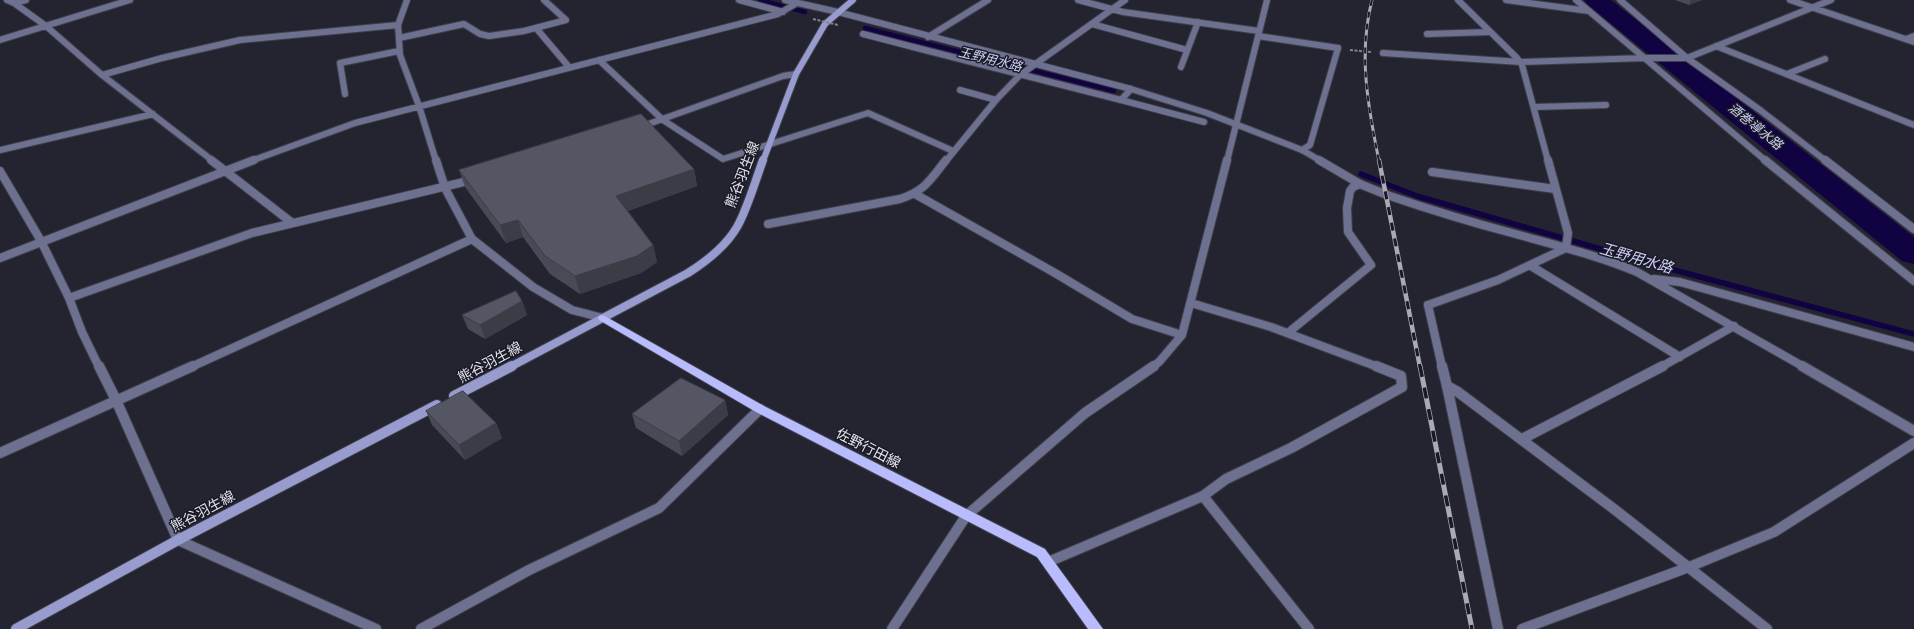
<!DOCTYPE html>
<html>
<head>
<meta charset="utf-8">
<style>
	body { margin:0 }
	canvas { display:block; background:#232430 }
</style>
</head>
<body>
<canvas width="1914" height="629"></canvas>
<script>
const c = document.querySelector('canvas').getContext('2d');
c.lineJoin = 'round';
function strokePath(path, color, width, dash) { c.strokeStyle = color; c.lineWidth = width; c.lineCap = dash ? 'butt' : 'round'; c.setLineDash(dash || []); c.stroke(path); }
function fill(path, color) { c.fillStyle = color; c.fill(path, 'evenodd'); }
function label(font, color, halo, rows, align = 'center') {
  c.font = font + ' "Fira Sans","Noto Sans JP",sans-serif'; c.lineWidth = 3; c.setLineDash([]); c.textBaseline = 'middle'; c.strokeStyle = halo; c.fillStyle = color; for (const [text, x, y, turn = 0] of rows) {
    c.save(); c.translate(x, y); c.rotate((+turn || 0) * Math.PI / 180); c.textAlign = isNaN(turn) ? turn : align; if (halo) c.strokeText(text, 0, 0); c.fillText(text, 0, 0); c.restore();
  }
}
strokePath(new Path2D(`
	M760 0 805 12
	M865 28 1114 91`), '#110241', 4.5);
strokePath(new Path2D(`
	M1361 174 1417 196 1663 267 1914 334`), '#110241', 5.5);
fill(new Path2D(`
	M1584 0H1611L1914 237V264L1902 261 1588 5Z`), '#110241');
const serviceFar2 = new Path2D(`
	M739 0 783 12
	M536 28 569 67
	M863 34 913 47
	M1427 34 1490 32
	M399 38 464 24 480 34 489 36 524 31 566 20 544 0
	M1906 39 1914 36
	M1645 58H1687
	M1181 67 1198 22
	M1787 74 1825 59
	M960 90 996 100
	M1121 100 1204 122
	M1534 107 1606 105
	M663 120 723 159 868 113 953 151
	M1302 150 1310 145 1338 48`);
const serviceFar1 = new Path2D(`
	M1432 172 1555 189
	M1531 266 1680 357
	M1191 303 1271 327 1378 367
	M1428 305 1498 280 1566 248
	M1289 332 1371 265 1348 232 1347 208 1350 191 1353 187 1360 184
	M1661 367 1734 326`);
const service = new Path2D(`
	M1447 386 1458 392 1614 509 1767 629
	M1447 386 1498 629
	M1522 439 1663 366
	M1203 496 1226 479 1291 448 1402 387 1401 376 1376 366`);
const minorFar2 = new Path2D(`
	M7 0 14 3 26 0
	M407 0 398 25 400 55 419 106 436 161
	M1078 0 1123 12 1259 31
	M1458 0 1517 58 1522 65 1548 161
	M1506 0 1589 11
	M1576 0 1766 161
	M1620 0 1687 58 1760 110 1826 161
	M1790 0 1914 42
	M14 3 46 26 102 75 162 58 240 40 398 25
	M1092 24 1187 50
	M1258 36 1338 48
	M928 37 988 0
	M0 40 130 0
	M1716 46 1914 125
	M913 47 1121 100 1131 89
	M1383 53 1521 62 1645 58
	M1687 58 1831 0
	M599 60 663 120
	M102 75 213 161
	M345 94 340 63 399 51
	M640 127 783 76 796 74
	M0 150 153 114
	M251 161 355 123 778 14 797 3
	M946 161 996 100 1020 75 1125 0
	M1227 161 1267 0`);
const minorFar1 = new Path2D(`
	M211 160 291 222
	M436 160 445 188 472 239 533 287 572 310 603 318
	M1548 160 1568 233 1566 248
	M1765 160 1914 281
	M1825 160 1914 229
	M0 171 41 241 69 298 82 332 99 367
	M915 194 1055 273 1132 319 1182 335
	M1387 195C1428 209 1470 222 1512 233 1554 245 1597 255 1637 272L1804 367
	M768 224 900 199C925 191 930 180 946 160
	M0 258 254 160
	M1654 279 1680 282 1914 347
	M69 298 252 233 472 180
	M1428 305 1442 367
	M191 367 472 239
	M1152 367 1159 362 1182 335 1227 160`);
const minor = new Path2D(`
	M99 366 116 400 178 540 376 629
	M1442 366 1447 386
	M1802 366 1914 431
	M0 453 193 366
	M1048 562 1203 496 1309 629
	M421 629 529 570 659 508 760 409
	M892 629 966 516 1085 413 1154 366
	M1522 629 1689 567 1774 532 1914 443`);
const tertiaryFar1 = new Path2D(`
	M785 0 838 12 1131 89 1207 113 1302 150 1321 161`);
const tertiary = new Path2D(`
	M1319 160 1360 184 1387 195`);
const secondaryFar2 = new Path2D(`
	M763 161 796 74 825 24 853 0`);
const secondaryFar1 = new Path2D(`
	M510 367 688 273C707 261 726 246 737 227 747 210 756 179 763 160`);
const secondary = new Path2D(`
	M454 396 512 366
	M16 629 178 540 437 405`);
const primary = new Path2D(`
	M603 315 764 406 1045 549 1103 629H1088L1037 557 756 412 599 320 598 318 599 316Z`);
strokePath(serviceFar2, '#3e3f4a', 8);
strokePath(serviceFar1, '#3e3f4a', 10);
strokePath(service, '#3e3f4a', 12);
strokePath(minorFar2, '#3e3f4a', 8);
strokePath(minorFar1, '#3e3f4a', 10);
strokePath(minor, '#3e3f4a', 12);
strokePath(tertiaryFar1, '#3e3f4a', 8);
strokePath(tertiary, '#3e3f4a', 10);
strokePath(secondaryFar2, '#3e3f4a', 8);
strokePath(secondaryFar1, '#3e3f4a', 10);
strokePath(secondary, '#3e3f4a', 12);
strokePath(primary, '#3e3f4a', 2);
strokePath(new Path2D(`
	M1350 50 1371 52`), '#81828c', 2, [3, 1.5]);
strokePath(serviceFar2, '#6e708f', 6);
strokePath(serviceFar1, '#6e708f', 8);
strokePath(service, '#6e708f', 10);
strokePath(minorFar2, '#6e708f', 6);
strokePath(minorFar1, '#6e708f', 8);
strokePath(minor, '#6e708f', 10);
strokePath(tertiaryFar1, '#6e708f', 6);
strokePath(tertiary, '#6e708f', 8);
strokePath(secondaryFar2, '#989bcd', 6);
strokePath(secondaryFar1, '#989bcd', 8);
strokePath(secondary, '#989bcd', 10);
fill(primary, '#b8bcfd');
const railFar2 = new Path2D(`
	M1372 0C1358 54 1368 107 1379 161`);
const railFar1 = new Path2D(`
	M1379 160 1420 367`);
const rail = new Path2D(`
	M1420 366 1472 629`);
strokePath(railFar2, '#a9aab4', 3);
strokePath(railFar1, '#a9aab4', 4.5);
strokePath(rail, '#a9aab4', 5);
strokePath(railFar2, '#1a1a26', 2, [6]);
strokePath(railFar1, '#1a1a26', 3, [8]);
strokePath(rail, '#1a1a26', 3.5, [11]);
strokePath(new Path2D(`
	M813 19 838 25`), '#81828c', 2, [3, 1.5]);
fill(new Path2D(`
	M1675 0H1702L1689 5Z
	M694 169 697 186 628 211 653 245 657 262 641 273 580 294 550 274 523 237 506 243 465 187 459 170Z
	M522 301 527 315 485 339 468 329 462 315Z
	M725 400 728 415 682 456 636 428 632 414Z
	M426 411 496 423 502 438 465 460 432 425Z`), '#494a56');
fill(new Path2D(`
	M1691 0H1702L1689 5Z
	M694 169 697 186 621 213 616 196Z
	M518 220 523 237 506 243 500 225Z
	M653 245 657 262 641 273 580 294 575 276Z
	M522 301 527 315 485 339 480 325Z
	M725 400 728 415 682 456 679 441Z
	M496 423 502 438 465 460 459 445Z`), '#3c3c46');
const building = new Path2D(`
	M641 114 694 169 616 196 653 245 637 256 575 276 545 256 518 220 500 225 459 170Z
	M516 291 522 301 480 325 462 315Z
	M681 378 725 400 679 441 632 414Z
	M463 391 496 423 459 445 426 411Z`);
fill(building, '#555664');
strokePath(building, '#3c3c46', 1);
label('italic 13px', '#cbcef5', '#1a1a26', [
	["玉野用水路",990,60,14],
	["酒巻導水路",1755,127,39]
]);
label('14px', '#e3e4ec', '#1a1a26', [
	["熊谷羽生線",743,175,-69],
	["熊谷羽生線",490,363,-28],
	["佐野行田線",868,449,27],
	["熊谷羽生線",203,512,-28]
]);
label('italic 15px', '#cbcef5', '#1a1a26', [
	["玉野用水路",1636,259,16]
]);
</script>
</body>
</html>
